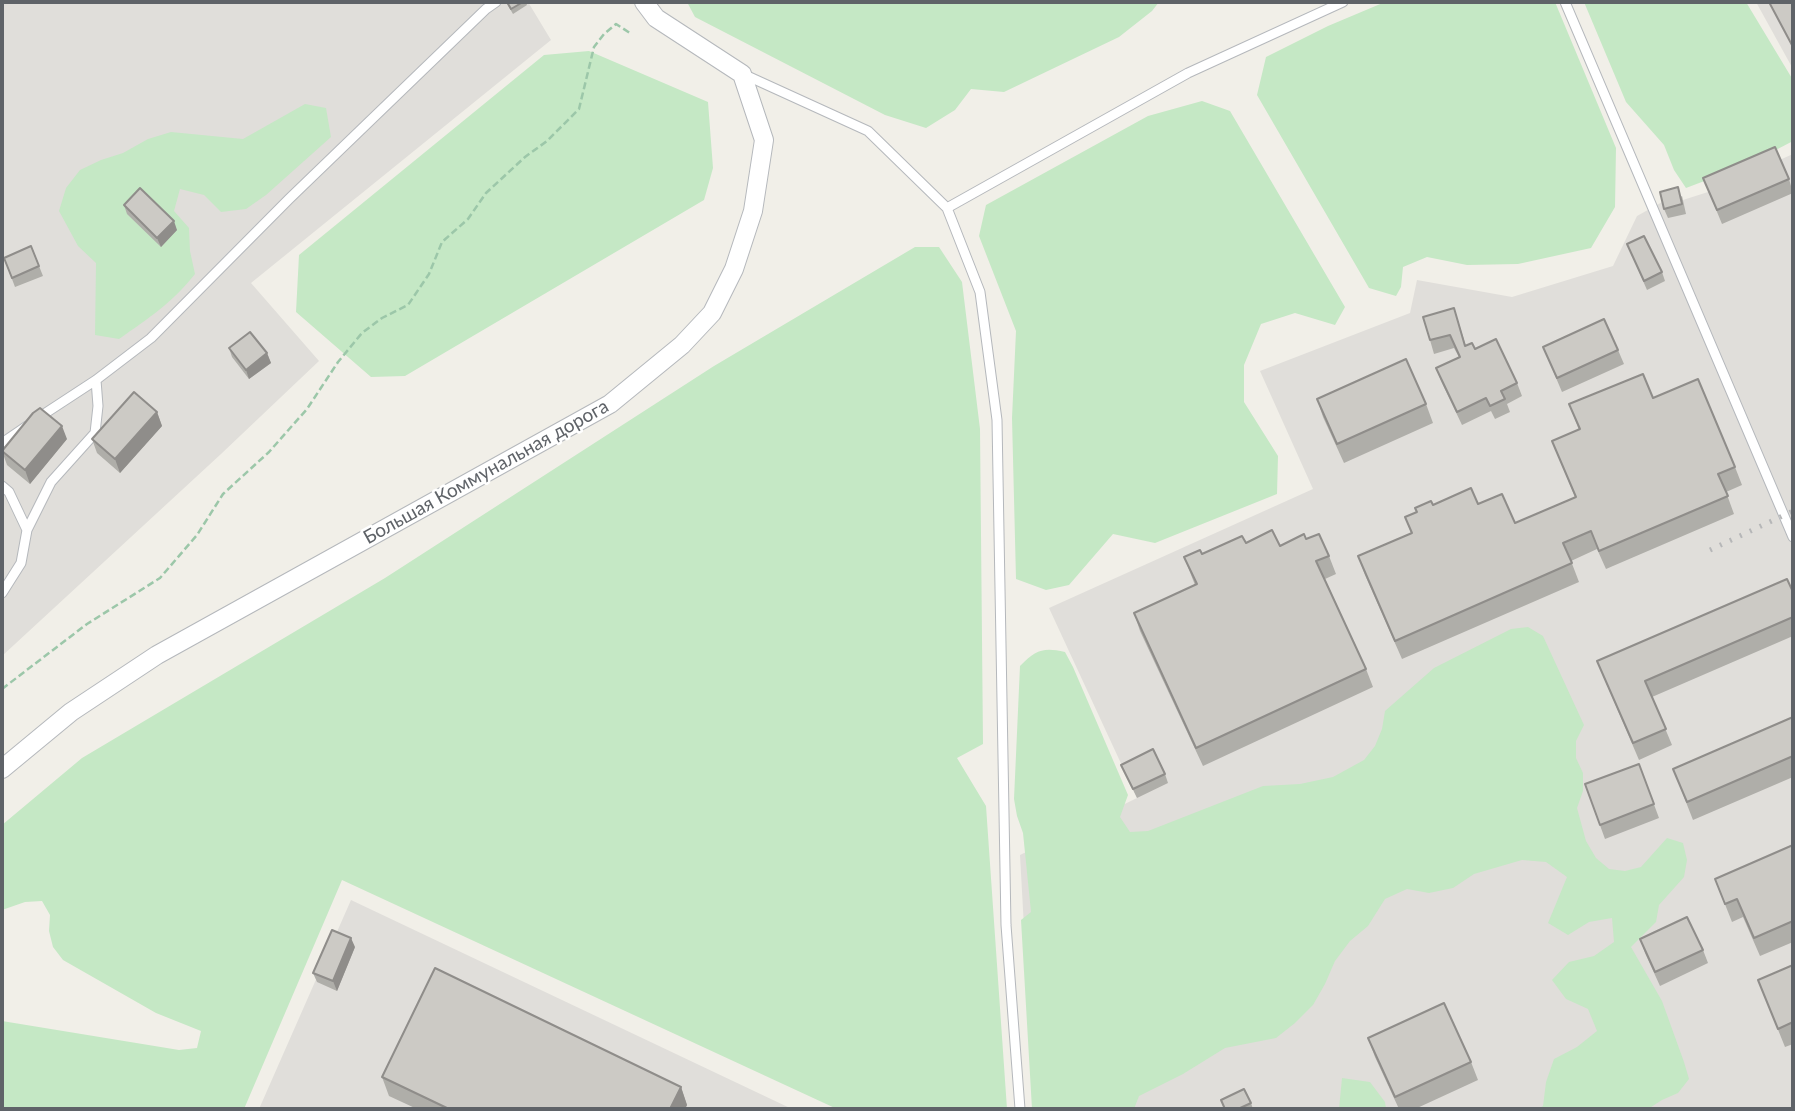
<!DOCTYPE html>
<html>
<head>
<meta charset="utf-8">
<style>
	body { margin:0 }
	#map { position:relative; width:1795px; height:1111px; overflow:hidden; background:#f1efe8; font-family:Lato,sans-serif }
	canvas { display:block }
	.frame { position:absolute; inset:0; border:4px solid #5f6368; pointer-events:none }
</style>
</head>
<body>
<div id="map">
<canvas width="1795" height="1111"></canvas>
<div class="frame"></div>
</div>
<script>
const c = document.querySelector('canvas').getContext('2d');
c.lineJoin = 'round';
function fill(path, color) { c.fillStyle = color; c.fill(path, 'evenodd'); }
function strokePath(path, color, width, dash) { c.strokeStyle = color; c.lineWidth = width; c.lineCap = dash ? 'butt' : 'round'; c.setLineDash(dash || []); c.stroke(path); }
function label(font, color, halo, rows, align = 'center') {
  c.font = font + ' Lato,sans-serif'; c.lineWidth = 5; c.setLineDash([]); c.textBaseline = 'middle'; c.strokeStyle = halo; c.fillStyle = color; for (const [text, x, y, turn = 0] of rows) {
    c.save(); c.translate(x, y); c.rotate((+turn || 0) * Math.PI / 180); c.textAlign = isNaN(turn) ? turn : align; if (halo) c.strokeText(text, 0, 0); c.fillText(text, 0, 0); c.restore();
  }
}
fill(new Path2D(`
	M2 2H528L551 40 251 283 319 361 221 454 2 656Z
	M1756 2H1793V69Z
	M1793 154V1109H1034L1020 855 1137 798 1049 608 1313 489 1260 371 1410 313 1417 280 1512 297 1613 266 1637 216 1664 201 1683 200 1708 192Z
	M351 900 792 1109H259Z`), '#e0deda');
fill(new Path2D(`
	M687 2H1159L1152 11 1119 37 1004 92 971 89 955 110 926 128 885 115 695 17Z
	M1385 2H1555L1616 148 1615 207 1591 248 1518 264 1467 265 1427 257 1403 267 1401 287 1396 296 1369 288 1257 95 1266 57 1328 26Z
	M1584 2H1746L1793 80V141L1749 164 1686 188 1674 170 1664 145 1626 102Z
	M589 51 708 102 713 168 704 200 405 376 371 377 296 312 299 255 544 55Z
	M1202 101 1230 111 1345 307 1335 325 1295 313 1261 324 1244 365V402L1278 456 1277 494 1155 543 1113 534 1069 585 1046 590 1016 579 1012 418 1016 331 979 236 986 205 1148 116Z
	M305 104 326 108 331 137 266 195 246 209 221 212 204 195 180 189 174 211 189 228 190 251 195 274C172 303 149 318 119 339L95 335 96 263 78 246 59 211 66 188 80 170 101 160 123 153 148 139 171 132 243 139Z
	M915 247H939L962 282 980 429 983 744 957 758 986 806 1007 1109H837L342 880 244 1109H2V1021L179 1050 197 1048 201 1031 156 1013 63 960 53 947 49 931 50 915 42 901 25 902 2 910V825L82 758 385 578 714 366Z
	M1528 627 1543 636 1584 725 1576 741V758L1583 773V791L1577 808 1586 841 1596 858 1609 869 1625 871 1641 867 1667 838 1683 843 1687 860 1684 877 1659 905 1656 922 1631 947 1662 1001 1684 1062 1689 1079 1678 1093 1662 1100 1648 1109H1538L1543 1106 1546 1082 1554 1059 1577 1047 1597 1031 1588 1009 1566 999 1552 980 1569 962 1594 956 1614 942 1612 918 1589 922 1568 935 1548 923 1567 877 1546 862 1522 860 1474 874 1453 888 1429 893 1407 889 1385 899 1368 926 1350 941 1335 961 1325 984 1313 1005 1295 1023 1276 1038 1225 1048 1183 1074 1139 1096 1134 1109H1032L1021 920 1031 912 1023 833 1017 816 1014 799 1020 666C1036 650 1043 647 1065 652L1073 667 1128 795 1120 817 1130 832 1148 831 1263 786 1300 784 1333 777 1364 760 1375 746 1382 729 1385 711 1434 668 1511 629Z
	M1342 1078 1370 1082 1385 1102 1386 1109H1339Z`), '#c5e8c5');
const service = new Path2D(`
	M1565 2 1793 537
	M743 74 868 131 947 208 980 292 997 420 1006 925 1020 1109
	M947 208 1188 73 1343 2
	M38 418 96 380 151 338 289 199 486 9 496 2
	M2 443 27 426
	M2 486 9 492 27 530 21 563 2 593
	M27 530 51 482 95 433 98 406 96 380`);
const minor = new Path2D(`
	M2 769 71 712 157 655 610 404 682 345 712 313 734 269 753 211 764 140 742 74 656 18 644 2`);
strokePath(service, '#b5b8bc', 11);
strokePath(minor, '#b5b8bc', 20);
strokePath(new Path2D(`
	M2 689 87 624 160 578 197 535 223 494 269 452 307 409 338 362 362 333 382 318 408 305 429 274 442 242 468 219 486 193 525 157 547 141 579 109 594 47 604 34 616 24 630 33`), '#9cc7a9', 2.5, [7, 3.5]);
strokePath(service, '#fff', 9);
strokePath(minor, '#fff', 18);
strokePath(new Path2D(`
	M1710 550 1793 511`), '#b6b7b8', 5, [2, 9]);
fill(new Path2D(`
	M506 2H526L527 5 513 14Z
	M1703 178 1789 179 1793 193 1722 224Z
	M1682 196 1686 214 1668 218 1664 209Z
	M124 205 177 230 161 247 127 214Z
	M1627 244 1662 272 1665 281 1647 290Z
	M31 246 43 276 15 287 4 258Z
	M1454 308 1466 346 1475 349 1517 383 1522 396 1507 404 1510 412 1495 419 1491 411 1462 425 1441 381 1436 368 1459 357 1454 348 1434 354 1430 340Z
	M1543 347 1618 350 1624 364 1562 392Z
	M229 348 267 353 271 363 249 379 232 357Z
	M1653 398 1735 467 1742 485 1726 492 1734 514 1606 569 1597 549 1571 561 1579 582 1402 659 1365 575 1358 556 1411 533 1405 517 1433 505 1478 504 1515 523 1575 497 1552 441 1579 430 1569 404Z
	M1317 399 1426 404 1433 423 1344 463 1323 417Z
	M157 412 162 426 120 473 97 453 92 439Z
	M67 439 30 484 7 465 2 451Z
	M1306 539 1329 556 1336 574 1325 579 1366 669 1373 687 1203 766 1140 631 1134 613 1195 585 1184 557 1202 554 1246 543 1280 546Z
	M1793 592V636L1652 697 1672 745 1639 760 1604 678 1597 661Z
	M1793 717V777L1693 820 1673 769Z
	M1639 764 1659 818 1605 839 1585 784Z
	M1121 765 1165 774 1168 783 1137 798Z
	M1793 845V942L1760 956 1743 917 1732 922 1715 879Z
	M1640 939 1703 950 1708 963 1660 986 1645 953Z
	M355 947 337 991 317 982 313 973Z
	M1793 965V1044L1785 1047 1758 980Z
	M1368 1038 1471 1062 1478 1080 1415 1109H1399L1375 1057Z
	M382 1077 681 1087 687 1105 685 1109H417L389 1096Z
	M1221 1100 1251 1103 1253 1109H1224Z`), '#afaea9');
fill(new Path2D(`
	M174 221 177 230 161 247 157 238Z
	M267 353 271 363 249 379 246 370Z
	M157 412 162 426 120 473 115 459Z
	M62 426 67 439 30 484 25 470Z
	M351 938 355 947 337 991 333 981Z
	M681 1087 687 1105 685 1109H670Z`), '#8f8d8a');
const building = new Path2D(`
	M507 2H523L511 9Z
	M1769 2H1793V47Z
	M1775 147 1789 179 1717 210 1703 178Z
	M1678 187 1682 204 1664 209 1660 192Z
	M140 188 174 221 157 238 124 205Z
	M1644 236 1662 272 1644 281 1627 244Z
	M31 246 39 266 12 278 4 258Z
	M1454 308 1465 346 1472 343 1475 349 1496 339 1517 383 1501 391 1505 399 1490 406 1486 398 1457 412 1436 368 1460 357 1450 335 1430 340 1423 317Z
	M1604 319 1618 350 1557 378 1543 347Z
	M250 332 267 353 246 370 229 348Z
	M1406 359 1426 404 1337 444 1317 399Z
	M1643 374 1653 398 1698 379 1735 467 1718 474 1728 496 1599 551 1591 531 1563 543 1572 563 1395 641 1358 556 1412 533 1405 517 1417 512 1415 508 1431 501 1433 505 1471 488 1478 504 1502 494 1515 523 1576 497 1552 441 1580 429 1569 404Z
	M134 392 157 412 115 459 92 439Z
	M40 408 62 426 25 470 2 451 33 413Z
	M1272 530 1280 546 1304 534 1306 539 1319 534 1329 556 1316 561 1366 669 1196 748 1134 613 1197 584 1184 557 1200 550 1202 554 1242 536 1246 543Z
	M1787 579 1793 592V617L1645 681 1666 729 1633 743 1597 661Z
	M1793 717V756L1687 802 1673 769Z
	M1153 749 1165 774 1133 789 1121 765Z
	M1639 764 1654 804 1600 825 1585 784Z
	M1793 845V921L1754 938 1737 899 1725 904 1715 879Z
	M1687 917 1703 950 1655 972 1640 939Z
	M332 930 351 938 333 981 313 973Z
	M1793 965V1022L1778 1029 1758 980Z
	M435 968 681 1087 670 1109H449L382 1077Z
	M1444 1003 1471 1062 1395 1097 1368 1038Z
	M1244 1089 1251 1103 1238 1109H1225L1221 1100Z`);
fill(building, '#cccac5');
strokePath(building, '#8f8d8a', 2);
label('19px', '#5f6368', '#fff', [
	["Большая Коммунальная дорога",486,472,-29]
]);
</script>
</body>
</html>
